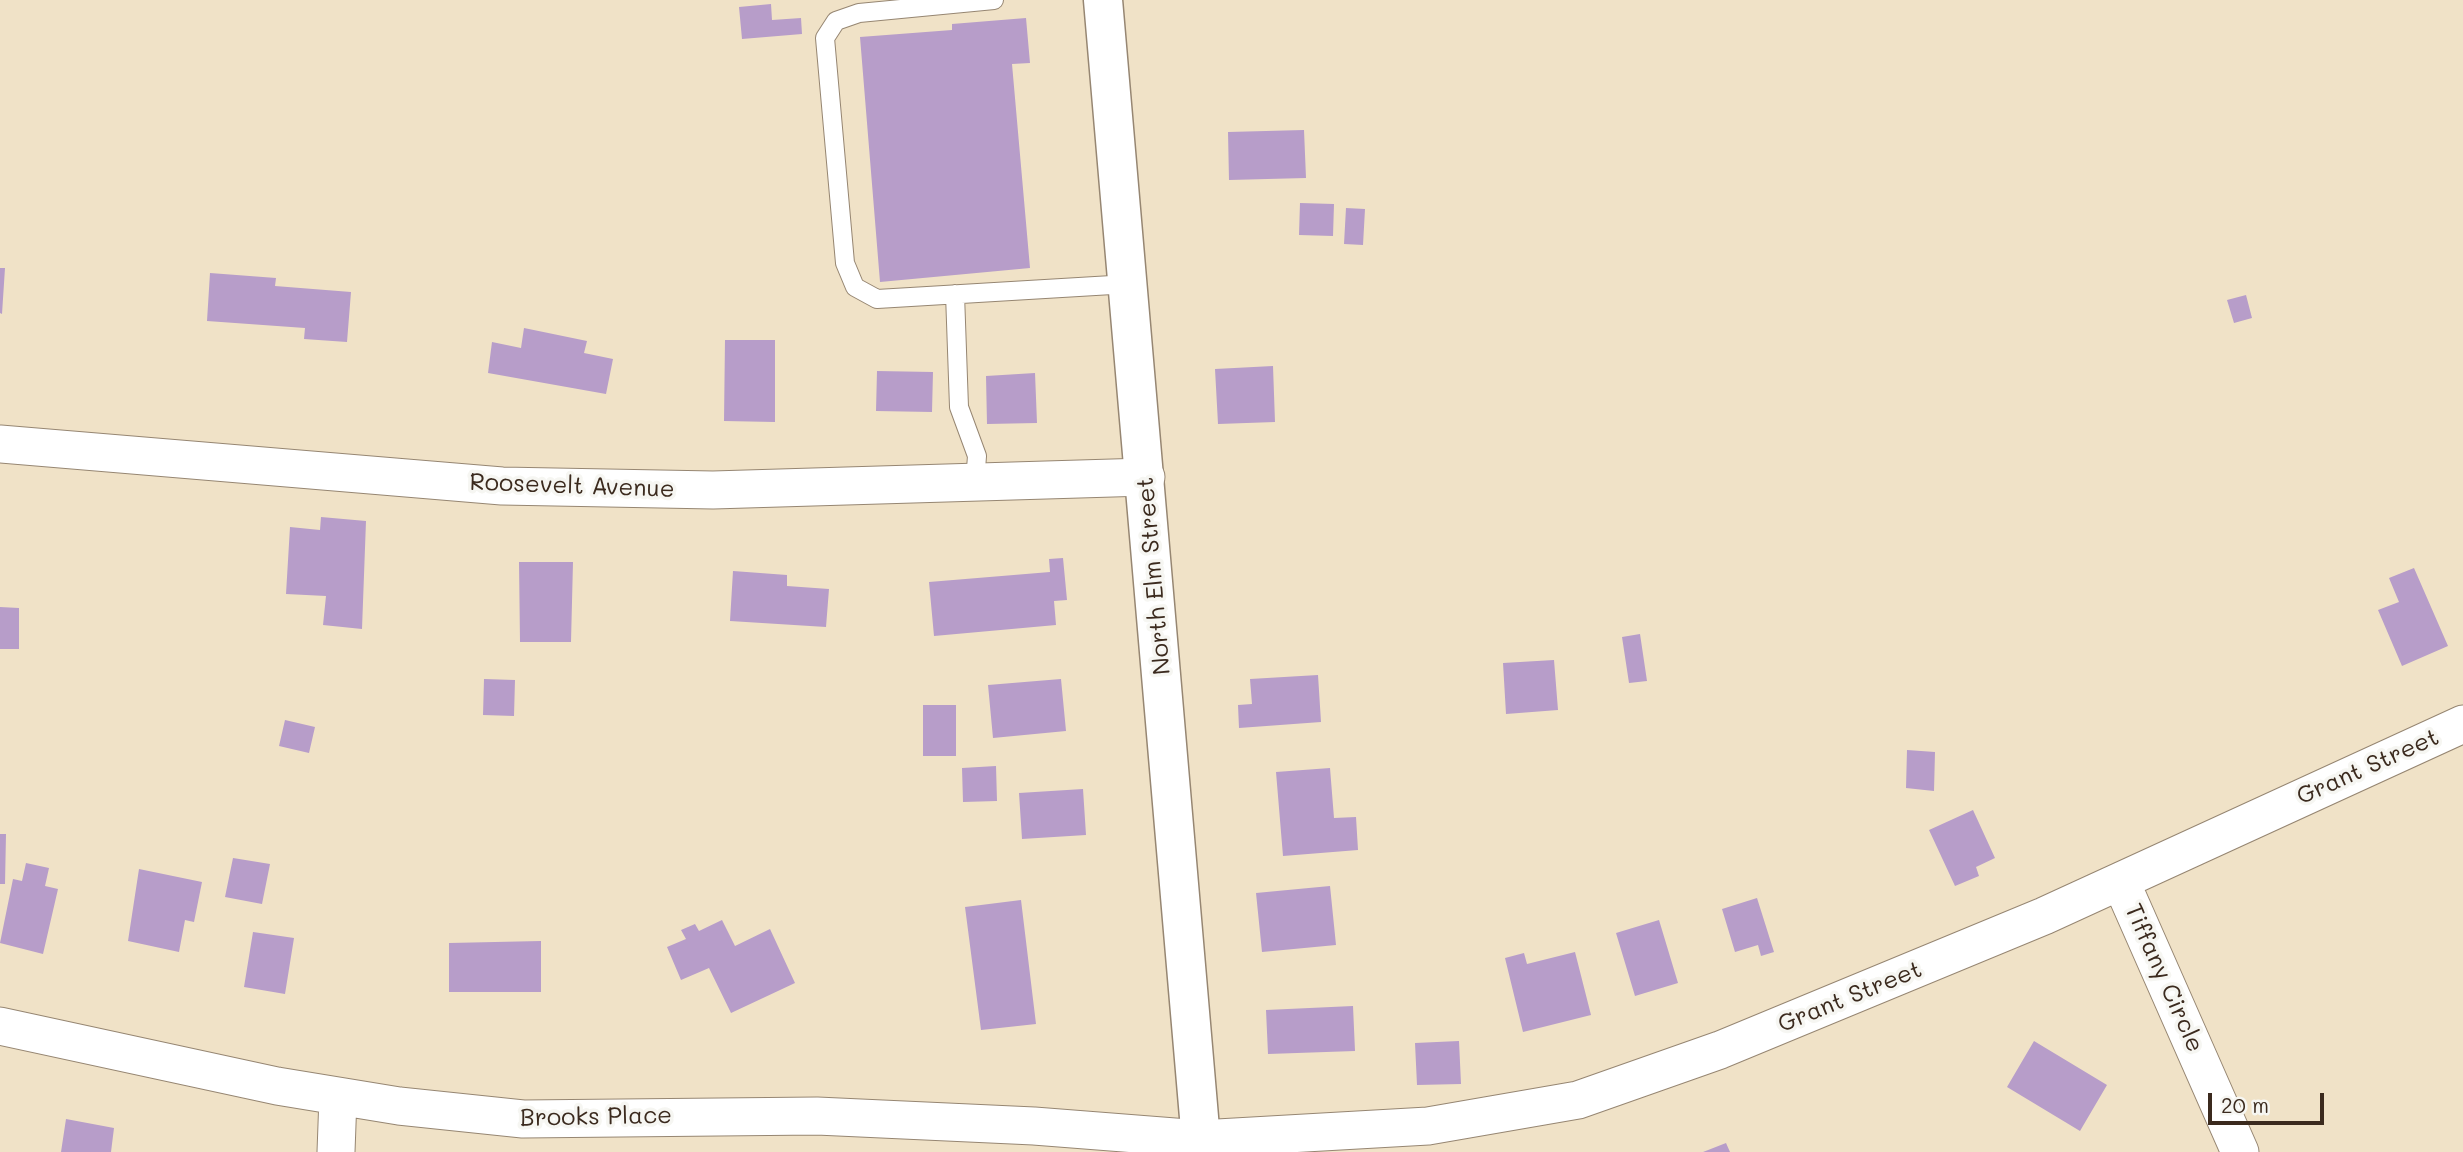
<!DOCTYPE html>
<html>
<head>
<meta charset="utf-8">
<style>
	body { margin:0 }
	#map { position:relative; width:2463px; height:1152px; overflow:hidden; background:#f0e2c7; font-family:Mali,sans-serif }
	canvas { display:block }
	.scale { position:absolute; left:2208px; top:1093px; width:116px; height:32px; box-sizing:border-box; border:4px solid #3b2a1e; border-top:0; padding-left:9px; font-size:21px; line-height:24px; white-space:nowrap; color:#3b2a1e; -webkit-text-stroke:5px #f6f6f2; paint-order:stroke }
</style>
</head>
<body>
<div id="map">
<canvas width="2463" height="1152"></canvas>
<div class="scale">20 m</div>
</div>
<script>
const c = document.querySelector('canvas').getContext('2d');
c.lineJoin = 'round';
function fill(path, color) { c.fillStyle = color; c.fill(path, 'evenodd'); }
function strokePath(path, color, width, dash) { c.strokeStyle = color; c.lineWidth = width; c.lineCap = dash ? 'butt' : 'round'; c.setLineDash(dash || []); c.stroke(path); }
function label(font, color, halo, rows, align = 'center') {
  c.font = font + ' Mali,sans-serif'; c.lineWidth = 7; c.setLineDash([]); c.textBaseline = 'middle'; c.strokeStyle = halo; c.fillStyle = color; for (const [text, x, y, turn = 0] of rows) {
    c.save(); c.translate(x, y); c.rotate((+turn || 0) * Math.PI / 180); c.textAlign = isNaN(turn) ? turn : align; if (halo) c.strokeText(text, 0, 0); c.fillText(text, 0, 0); c.restore();
  }
}
fill(new Path2D(`
	M771 4 772 20 801 18 802 34 742 39 739 7Z
	M1026 18 1030 63 1012 64 1030 268 880 282 860 37 952 30V24Z
	M1304 130 1306 178 1229 180 1228 132Z
	M1300 203 1334 204 1333 236 1299 235Z
	M1346 208 1365 209 1363 245 1344 244Z
	M0 268H5L2 314 0 313Z
	M210 273 276 278 275 286 351 292 347 342 304 339 305 328 207 321Z
	M2246 295 2252 318 2234 323 2227 300Z
	M524 328 587 341 584 353 613 359 606 394 488 373 492 342 521 348Z
	M725 340H775V422L724 421Z
	M1273 366 1275 422 1218 424 1215 369Z
	M877 371 933 372 932 412 876 411Z
	M1035 373 1037 423 987 424 986 376Z
	M321 517 366 521 362 629 323 625 326 596 286 594 290 527 320 530Z
	M1063 558 1067 600 1054 601 1056 625 934 636 929 582 1050 572 1049 559Z
	M519 562H573L571 642H520Z
	M2414 568 2448 646 2402 666 2378 610 2399 602 2389 578Z
	M733 571 787 575V586L829 589 826 627 730 621Z
	M0 607 19 608V649H0Z
	M1640 634 1647 681 1629 683 1622 637Z
	M1554 660 1558 710 1506 714 1503 663Z
	M1318 675 1321 722 1239 728 1238 705 1252 704 1250 679Z
	M484 679 515 680 514 716 483 715Z
	M1061 679 1066 731 993 738 988 685Z
	M923 705H956V756H923Z
	M285 720 315 727 309 753 279 746Z
	M1907 750 1935 752 1934 791 1906 788Z
	M996 766 997 801 963 802 962 768Z
	M1330 768 1334 818 1356 817 1358 850 1283 856 1276 772Z
	M1083 789 1086 835 1022 839 1019 793Z
	M1973 810 1995 858 1976 867 1979 876 1955 886 1929 830Z
	M0 834H6L5 884H0Z
	M233 858 270 864 262 904 225 897Z
	M26 863 49 868 45 886 58 889 43 954 0 943 13 879 22 881Z
	M139 869 202 882 194 922 185 920 179 952 128 941Z
	M1330 886 1336 945 1262 952 1256 893Z
	M1757 898 1774 952 1761 956 1758 945 1735 952 1722 909Z
	M1021 900 1036 1024 981 1030 965 907Z
	M722 920 735 946 770 929 795 983 731 1013 709 968 681 980 667 947 686 939 681 930 695 924 699 931Z
	M1659 920 1678 983 1635 996 1616 933Z
	M253 932 294 938 285 994 244 987Z
	M541 941V992H449V943Z
	M1575 952 1591 1015 1523 1032 1505 958 1524 953 1527 964Z
	M1353 1006 1355 1051 1268 1054 1266 1010Z
	M1459 1041 1461 1084 1417 1085 1415 1043Z
	M2034 1041 2107 1085 2080 1131 2007 1087Z
	M66 1119 114 1128 111 1152H61Z
	M1726 1143 1730 1152H1703Z`), '#b79dc9');
const lane = new Path2D(`
	M994 0 859 13 836 21 825 38 845 263 855 287 877 299 1129 284
	M955 294 959 407 977 456 975 482`);
const street = new Path2D(`
	M0 444 502 486 713 490 1146 477
	M2121 882 2240 1152
	M0 1026 277 1086 399 1106 523 1119 817 1116 1034 1126 1200 1139 1428 1126 1578 1100 1720 1050 2044 916 2463 724
	M336 1152 338 1097`);
const secondary = new Path2D(`
	M1103 0 1202 1152`);
strokePath(lane, '#968672', 20);
strokePath(street, '#968672', 39);
strokePath(secondary, '#968672', 41);
strokePath(lane, '#fff', 18);
strokePath(street, '#fff', 37);
strokePath(secondary, '#fff', 38);
label('24px', '#3b2a1e', '#f6f6f2', [
	["Roosevelt Avenue",572,486,2],
	["North Elm Street",1154,576,-95],
	["Grant Street",2368,767,-24],
	["Tiffany Circle",2164,978,66],
	["Grant Street",1850,997,-22],
	["Brooks Place",596,1117,-1]
]);
</script>
</body>
</html>
